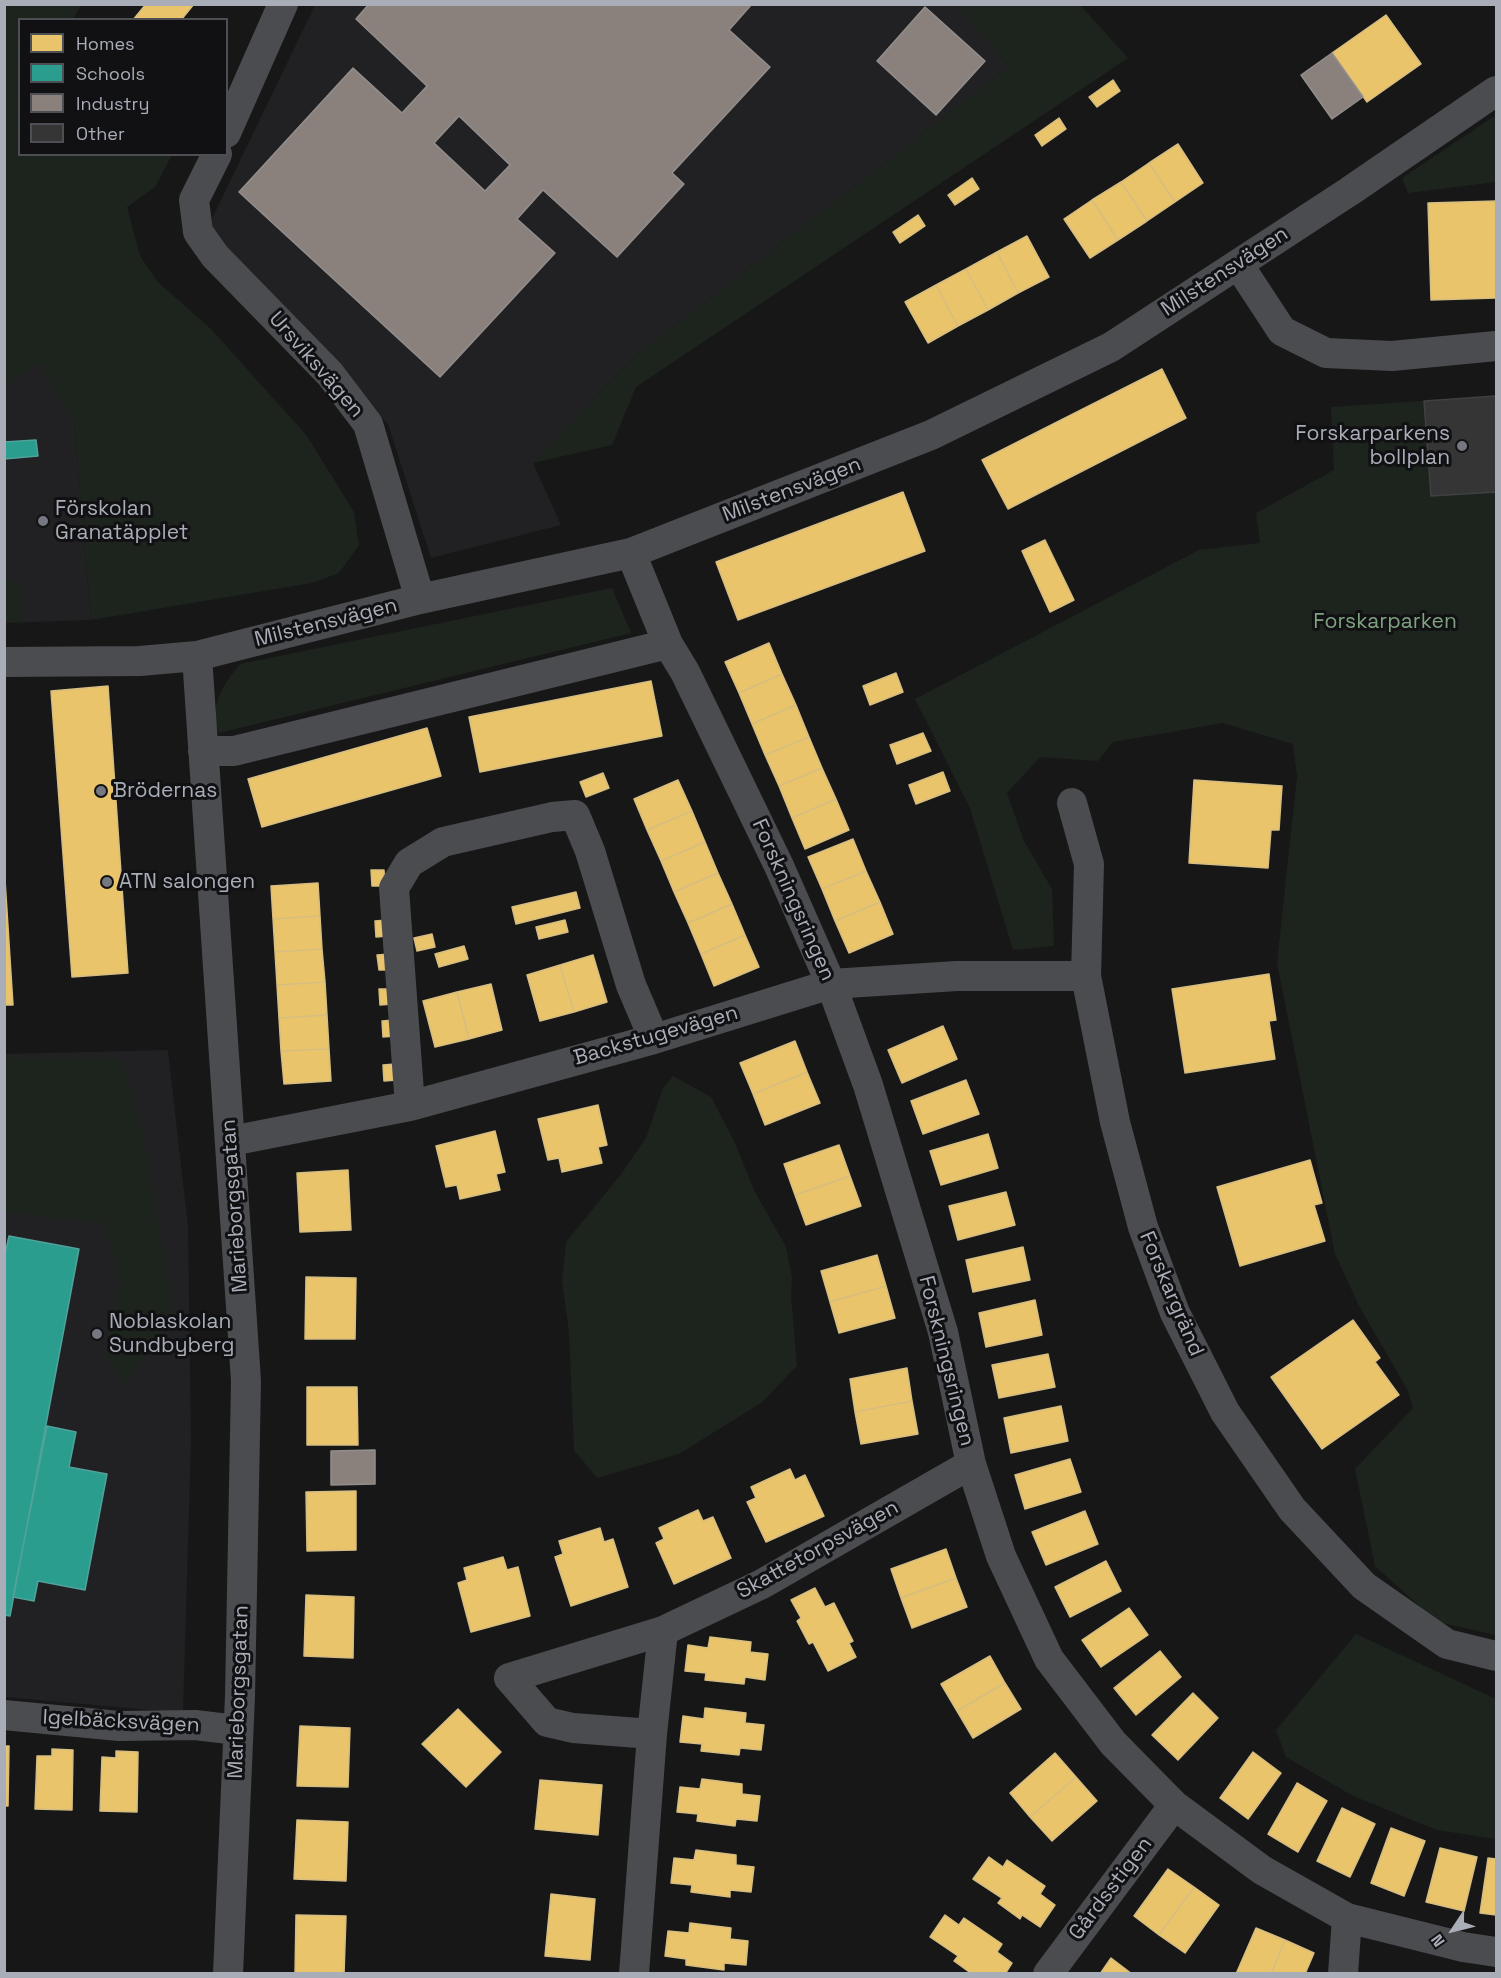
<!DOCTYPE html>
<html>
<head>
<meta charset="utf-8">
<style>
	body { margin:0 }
	#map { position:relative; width:1501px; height:1978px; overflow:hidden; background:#171717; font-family:"Space Grotesk",sans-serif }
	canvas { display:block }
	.frame { position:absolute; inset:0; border:6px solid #a8adb8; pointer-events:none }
	.legend { position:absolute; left:18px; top:18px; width:210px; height:138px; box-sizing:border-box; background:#111113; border:2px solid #4d4f55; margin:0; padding:8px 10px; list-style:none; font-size:18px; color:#a8adb8 }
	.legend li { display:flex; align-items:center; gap:12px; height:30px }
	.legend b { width:30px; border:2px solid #4d4f55 }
	.north { position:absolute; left:1423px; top:1900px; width:60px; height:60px; -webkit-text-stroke:4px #111113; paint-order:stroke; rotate:235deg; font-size:16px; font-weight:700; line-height:24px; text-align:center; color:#a8adb8 }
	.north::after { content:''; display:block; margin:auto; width:21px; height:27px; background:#a8adb8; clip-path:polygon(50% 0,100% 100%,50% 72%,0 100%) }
</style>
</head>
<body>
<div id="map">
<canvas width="1501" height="1978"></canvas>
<div class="frame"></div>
<ul class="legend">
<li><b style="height:16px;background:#e9c46a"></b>Homes</li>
<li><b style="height:16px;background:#2a9d8f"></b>Schools</li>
<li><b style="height:16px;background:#8a817c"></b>Industry</li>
<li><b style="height:16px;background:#353536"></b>Other</li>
</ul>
<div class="north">N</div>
</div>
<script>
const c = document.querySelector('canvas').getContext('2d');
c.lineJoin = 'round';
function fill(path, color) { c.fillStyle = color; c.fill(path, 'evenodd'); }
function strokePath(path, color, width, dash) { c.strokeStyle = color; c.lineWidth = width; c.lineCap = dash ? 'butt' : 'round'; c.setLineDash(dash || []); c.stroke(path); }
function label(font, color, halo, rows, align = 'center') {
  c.font = font + ' "Space Grotesk",sans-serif'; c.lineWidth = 6; c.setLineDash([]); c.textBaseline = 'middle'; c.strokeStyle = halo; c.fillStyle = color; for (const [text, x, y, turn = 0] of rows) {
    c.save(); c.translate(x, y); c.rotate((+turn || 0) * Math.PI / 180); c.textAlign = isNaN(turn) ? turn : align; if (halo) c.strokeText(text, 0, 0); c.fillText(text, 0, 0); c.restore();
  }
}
fill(new Path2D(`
	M315 5H955L1010 66 634 357 533 463 561 525 431 558 388 424 208 227Z
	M39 362 74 421 91 620 5 623V366Z
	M168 1050 188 1227 191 1442 183 1713 5 1697 4 1054Z`), '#212123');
fill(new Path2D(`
	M5 4 81 5 73 19 20 20V154L172 155 155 187 127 207 140 256 158 282 211 329 307 436 354 512 359 545 339 573 312 583 91 620 74 421 39 362 5 386Z
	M955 5H1080L1128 58 636 387 612 445 533 463 634 357 1010 66Z
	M1496 115V182L1408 193 1402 178Z
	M1496 396V1635L1437 1622 1375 1566 1355 1469 1413 1408 1407 1389 1359 1306 1335 1254 1277 963 1297 776 1293 744 1223 723 1113 742 1098 761 1040 757 1007 793 1024 841 1052 889 1054 946 1013 950 970 808 915 699 1199 550 1260 543 1256 513 1334 470 1331 407Z
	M5 577C26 586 25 601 21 622H5Z
	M612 588 631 633 219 733C208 706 223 685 240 664Z
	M5 1057 122 1059 143 1134 173 1310 124 1383 105 1353 120 1282 104 1223 5 1212Z
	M673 1076 711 1097 736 1145 754 1190 786 1247 792 1277 791 1296 797 1366 761 1403 679 1454 597 1478 574 1450 569 1332 562 1281 566 1242 622 1173 646 1138 663 1088Z
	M1356 1634 1496 1699V1839L1437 1830 1353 1796 1286 1757 1276 1730Z`), '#1d241e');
const homes = new Path2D(`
	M146 4H194L181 20H133Z
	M1386 15 1421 64 1367 102 1332 53Z
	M1113 80 1120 91 1097 107 1089 97Z
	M1059 118 1066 129 1042 146 1035 135Z
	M1178 144 1203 183 1175 202 1149 163Z
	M1149 163 1175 202 1147 221 1121 182Z
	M972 178 979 189 955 205 948 195Z
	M1121 182 1147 221 1118 240 1092 200Z
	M1092 200 1118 240 1090 258 1064 219Z
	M1496 201V298L1431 300 1428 203Z
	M918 215 925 226 900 243 893 232Z
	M1027 236 1049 277 1018 293 997 252Z
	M997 252 1018 293 988 310 966 269Z
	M966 269 988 310 958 326 936 285Z
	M936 285 958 326 928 343 905 302Z
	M1162 369 1186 418 1008 509 982 460Z
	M903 492 925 551 738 620 716 562Z
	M1045 540 1074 600 1050 612 1022 551Z
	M769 643 782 674 739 693 725 662Z
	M896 673 903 692 870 705 863 686Z
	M782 674 796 705 752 724 739 693Z
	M651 681 662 736 480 772 469 717Z
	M108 686 128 973 72 977 51 691Z
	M796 705 809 737 765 755 752 724Z
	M427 728 441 776 262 827 248 779Z
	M923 733 931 751 897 764 890 745Z
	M809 737 822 768 779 786 765 755Z
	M822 768 836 799 792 818 779 786Z
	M943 772 950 791 916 804 909 785Z
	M603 773 609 788 586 797 580 782Z
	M678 780 692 811 647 830 634 799Z
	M1194 780 1282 786 1279 830H1271L1268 868 1189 863Z
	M836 799 849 830 805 849 792 818Z
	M692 811 705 842 661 861 647 830Z
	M853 839 866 871 822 889 808 857Z
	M705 842 718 873 674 892 661 861Z
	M4 864 13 1005H4Z
	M371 870H384L385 886H372Z
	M866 871 880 902 835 921 822 889Z
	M718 873 732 904 688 923 674 892Z
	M318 883 320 916 273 919 271 886Z
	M576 892 580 908 516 924 512 907Z
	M880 902 893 934 849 953 835 921Z
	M732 904 745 935 701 954 688 923Z
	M320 916 322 949 275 952 273 919Z
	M387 920 388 936 376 937 375 921Z
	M565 920 568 932 539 939 536 927Z
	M432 934 435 947 417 951 414 938Z
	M745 935 759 967 714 986 701 954Z
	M464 946 468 959 439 967 435 954Z
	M322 949 325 982 277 985 275 952Z
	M390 954 391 970H379L377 955Z
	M593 955 607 1002 574 1012 560 965Z
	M560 965 574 1012 540 1021 527 975Z
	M1269 974 1276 1020 1269 1021 1275 1059 1185 1073 1172 989Z
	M325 982 327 1015 279 1018 277 985Z
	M491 984 502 1030 469 1039 457 992Z
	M379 989H392L393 1004 380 1005Z
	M457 992 469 1039 435 1047 423 1001Z
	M327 1015 329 1049 281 1051 279 1018Z
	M394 1020 395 1036 383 1037 382 1021Z
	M943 1026 957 1059 902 1083 888 1050Z
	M795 1041 807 1072 753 1094 740 1063Z
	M329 1049 331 1081 284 1084 281 1051Z
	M395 1064 397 1080 384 1081 383 1065Z
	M807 1072 820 1103 765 1125 753 1094Z
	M966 1080 979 1114 923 1134 911 1101Z
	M598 1105 607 1145 598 1147 602 1163 562 1172 559 1158 548 1160 538 1119Z
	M495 1131 505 1172 496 1174 500 1190 460 1199 457 1185 446 1187 436 1146Z
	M988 1134 998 1168 941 1185 930 1151Z
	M839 1145 850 1176 795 1195 784 1164Z
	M1310 1160 1322 1203 1314 1205 1325 1241 1240 1266 1217 1187Z
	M348 1170 351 1230 300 1232 297 1173Z
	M850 1176 861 1206 806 1225 795 1195Z
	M1006 1192 1015 1225 958 1240 949 1206Z
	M1023 1247 1030 1280 973 1292 966 1260Z
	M877 1255 886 1286 830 1302 821 1271Z
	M306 1277 356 1278 355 1339H305Z
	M886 1286 895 1318 839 1333 830 1302Z
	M1035 1300 1042 1335 986 1347 979 1313Z
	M1353 1320 1380 1358 1375 1362 1399 1395 1322 1449 1271 1377Z
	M1048 1354 1055 1387 999 1398 992 1365Z
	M907 1368 912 1401 855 1412 850 1379Z
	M307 1387H357L358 1445H307Z
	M912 1401 918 1434 861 1444 855 1412Z
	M1061 1406 1068 1441 1011 1453 1004 1418Z
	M1070 1459 1081 1492 1025 1509 1015 1475Z
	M790 1469 795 1480 805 1475 824 1516 766 1542 747 1502 756 1498 751 1487Z
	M356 1491V1550L307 1551 306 1492Z
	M698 1510 703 1521 713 1517 731 1558 674 1584 656 1543 664 1539 659 1528Z
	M1085 1511 1098 1544 1046 1565 1032 1532Z
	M600 1528 604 1542 613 1539 628 1587 571 1606 555 1557 563 1554 559 1541Z
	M946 1549 956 1578 901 1598 891 1569Z
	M503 1557 507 1570 518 1567 530 1616 471 1632 458 1583 467 1580 464 1568Z
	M1106 1561 1121 1591 1070 1617 1055 1587Z
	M956 1578 967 1607 912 1628 901 1598Z
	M815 1588 825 1607 834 1603 853 1641 849 1643 856 1657 828 1671 813 1642 809 1644 797 1621 801 1618 791 1600Z
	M306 1595 354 1597 353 1658 304 1656Z
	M1129 1608 1148 1635 1101 1667 1082 1640Z
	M710 1637 751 1642 750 1652 768 1654 765 1680 745 1677 744 1684 705 1680 706 1673 685 1671 688 1645 708 1648Z
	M1160 1651 1181 1677 1136 1715 1114 1688Z
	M990 1656 1005 1683 957 1711 941 1684Z
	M1005 1683 1021 1709 973 1738 957 1711Z
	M1193 1693 1218 1718 1178 1760 1152 1735Z
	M705 1708 746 1713 745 1723 764 1725 761 1750 740 1748 739 1755 701 1751 702 1744 680 1742 683 1716 704 1719Z
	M458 1709 501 1752 466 1787 422 1744Z
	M300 1726 350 1728 348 1787 297 1786Z
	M4 1746H9L8 1806H4Z
	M52 1749 73 1750 72 1810 35 1809 37 1756H52Z
	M116 1751 138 1752 137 1812 100 1811 102 1757 116 1758Z
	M1253 1752 1281 1773 1248 1819 1220 1798Z
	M1055 1753 1076 1777 1030 1817 1010 1793Z
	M1076 1777 1097 1801 1052 1841 1030 1817Z
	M702 1779 742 1784V1794L760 1796 757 1821 736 1819 735 1826 697 1821 698 1814 677 1812 680 1787 700 1789Z
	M540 1780 602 1785 598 1835 535 1829Z
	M1297 1783 1327 1801 1298 1852 1268 1834Z
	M1342 1808 1375 1824 1350 1877 1317 1861Z
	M297 1820 348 1822 346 1881 294 1879Z
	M1391 1828 1425 1841 1404 1896 1371 1883Z
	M1440 1848 1477 1857 1464 1911 1426 1902Z
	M696 1850 736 1855V1865L754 1867 751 1892 730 1890V1897L691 1892 692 1885 671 1883 674 1858 694 1860Z
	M989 1857 1003 1867 1007 1860 1045 1886 1040 1894 1055 1905 1040 1927 1022 1915 1020 1919 998 1903 1002 1898 973 1879Z
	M1488 1858 1496 1859V1915L1480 1913Z
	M1168 1869 1194 1887 1159 1935 1134 1916Z
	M1194 1887 1219 1905 1185 1953 1159 1935Z
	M551 1894 595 1899 590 1960 545 1956Z
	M296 1915 346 1916 344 1974H295Z
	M945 1915 959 1925 964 1918 1002 1944 997 1952 1012 1963 1005 1974H972L954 1961 958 1956 930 1937Z
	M690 1923 731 1928 730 1939 748 1941 746 1965 724 1963V1970L686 1965V1959L665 1956 668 1931 689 1933Z
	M1256 1928 1285 1940 1271 1974H1236Z
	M1285 1940 1314 1953 1305 1974H1271Z
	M1111 1958 1132 1974H1100Z`);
fill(homes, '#e9c46a');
strokePath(homes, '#d6bd81', 1.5);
const schools = new Path2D(`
	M36 440 38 456 4 459V442Z
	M9 1236 79 1249 10 1616 4 1615V1259Z
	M47 1426 76 1432 69 1467 107 1474 85 1590 38 1581 34 1601 13 1597Z`);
fill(schools, '#2a9d8f');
strokePath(schools, '#50a29b', 1.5);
const industry = new Path2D(`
	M369 4H752L729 30 770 67 672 173 684 184 617 257 543 190 517 219 555 253 440 377 239 192 353 68 402 113 427 86 356 19ZM459 116 510 165 485 191 434 143Z
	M925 7 985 61 936 115 877 61Z
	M1332 53 1363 97 1332 119 1301 75Z
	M375 1450V1484L331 1485V1451Z`);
fill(industry, '#8a817c');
strokePath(industry, '#938e8e', 1.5);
const building = new Path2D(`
	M1496 396V492L1431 496 1424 401Z`);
fill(building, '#353536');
strokePath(building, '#3f4043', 1.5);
strokePath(new Path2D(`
	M226 133 283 4
	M217 154 194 200 198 232 215 256 330 374 368 424 420 599
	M1238 264 1282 331 1326 353 1392 356 1496 346
	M631 553 668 644 685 672 779 866 831 984 868 1085 943 1332 971 1464 1001 1556 1049 1659 1113 1743 1174 1805 1262 1870 1347 1918 1463 1947 1496 1952
	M197 656 246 1381 240 1696 228 1974
	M4 662 140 661 197 656 420 599 631 553 931 435 1111 347 1350 191 1496 91
	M203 751H234L668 644
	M1072 803 1089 864 1086 976 1115 1122 1143 1227 1175 1313 1225 1412 1292 1509 1364 1586 1447 1644 1496 1656
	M410 1106 394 888 409 863 443 842 552 817 575 815 590 851 631 985 654 1039
	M231 1141 410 1106 654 1039 831 984 957 976H1086
	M4 1715 119 1726 195 1725 237 1730
	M652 1734 573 1728 547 1722 509 1678 663 1631 762 1584 971 1464
	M634 1974 652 1734 663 1631
	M1048 1974 1174 1805
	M1343 1974 1347 1918`), '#4b4c50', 30);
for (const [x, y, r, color] of [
	[1462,446,6,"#757880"],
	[43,521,6,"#757880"],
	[101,791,6,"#757880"],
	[107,882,6,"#757880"],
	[97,1334,6,"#757880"]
]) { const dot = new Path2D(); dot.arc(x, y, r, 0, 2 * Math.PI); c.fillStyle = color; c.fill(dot); strokePath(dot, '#111113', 2); }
label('21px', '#a8adb8', '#111113', [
	["Milstensvägen",1225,272,-33],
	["Ursviksvägen",316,365,49],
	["Milstensvägen",792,490,-21],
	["Milstensvägen",326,623,-14],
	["Forskningsringen",793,900,66],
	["Backstugevägen",656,1036,-16],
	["Marieborgsgatan",235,1206,-94],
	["Forskargränd",1171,1294,67],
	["Forskningsringen",946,1361,76],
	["Skattetorpsvägen",818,1550,-29],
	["Marieborgsgatan",239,1692,-88],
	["Igelbäcksvägen",121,1722,3],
	["Gårdsstigen",1111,1889,-53]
]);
label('21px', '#a8adb8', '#111113', [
	["Forskarparkens",1450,434,"right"],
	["bollplan",1450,458,"right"],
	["Förskolan",55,509],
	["Granatäpplet",55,533],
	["Brödernas",113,791],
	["ATN salongen",119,882],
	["Noblaskolan",109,1322],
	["Sundbyberg",109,1346]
], 'left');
label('21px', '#7fa381', '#111113', [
	["Forskarparken",1385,622]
]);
</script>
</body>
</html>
